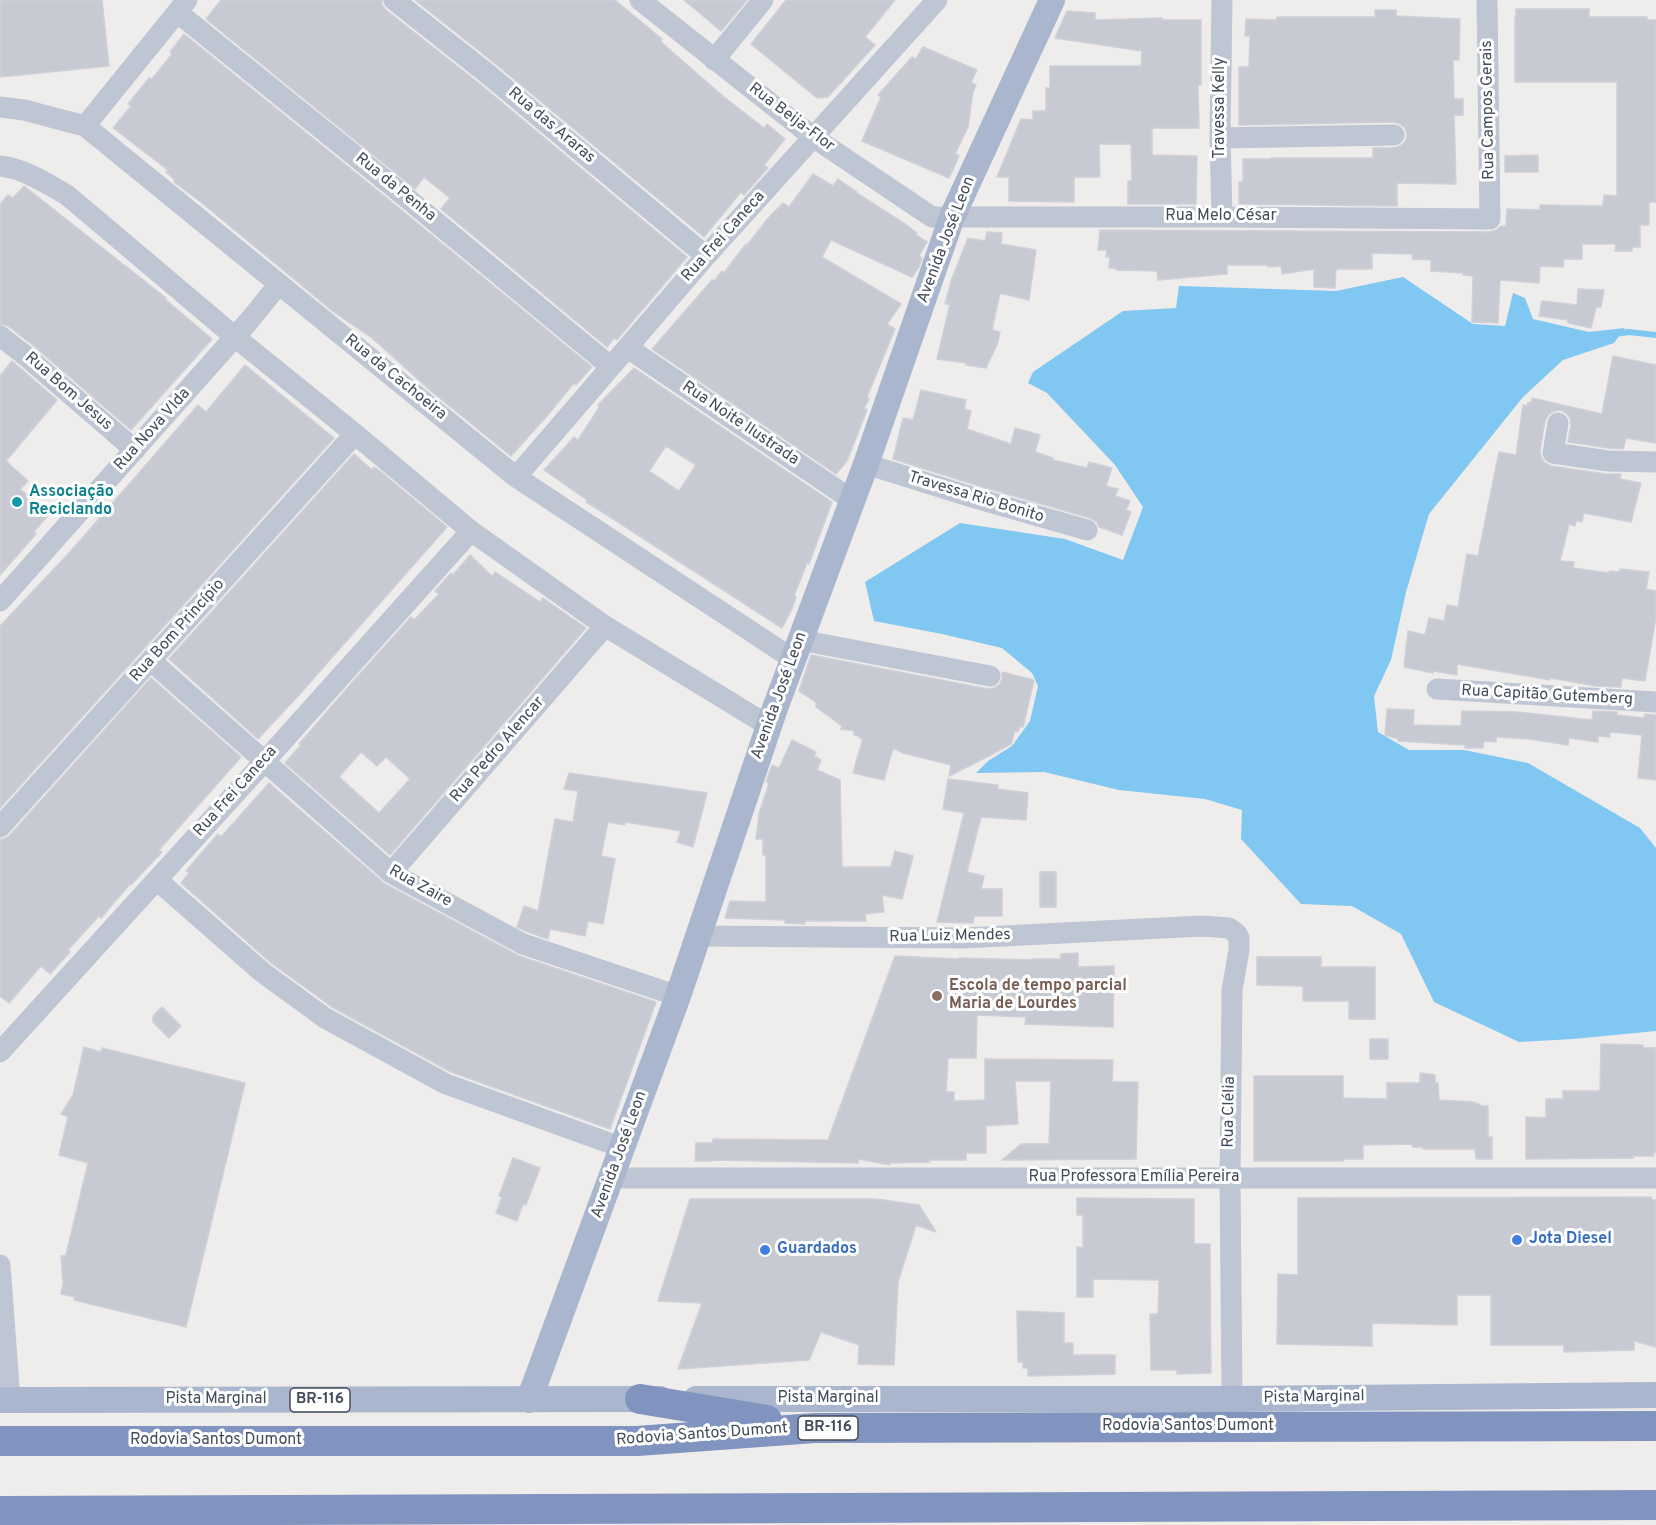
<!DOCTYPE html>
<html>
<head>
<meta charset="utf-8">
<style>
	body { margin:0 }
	canvas { display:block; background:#efecec }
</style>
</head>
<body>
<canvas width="1656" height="1525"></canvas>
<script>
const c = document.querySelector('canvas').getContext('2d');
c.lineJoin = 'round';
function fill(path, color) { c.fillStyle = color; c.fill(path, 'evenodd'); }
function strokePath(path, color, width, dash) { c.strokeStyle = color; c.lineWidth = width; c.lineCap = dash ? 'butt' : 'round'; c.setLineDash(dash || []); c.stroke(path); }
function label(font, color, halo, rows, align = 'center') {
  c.font = font + ' Overpass,sans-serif'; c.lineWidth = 6; c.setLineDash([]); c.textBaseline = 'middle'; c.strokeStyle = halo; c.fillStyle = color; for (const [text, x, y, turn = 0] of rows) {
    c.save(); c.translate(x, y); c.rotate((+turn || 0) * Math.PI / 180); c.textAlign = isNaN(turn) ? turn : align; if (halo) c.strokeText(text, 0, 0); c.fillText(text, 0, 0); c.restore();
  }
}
fill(new Path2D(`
	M1403 277 1473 324 1505 326 1513 293 1525 298 1533 319 1589 332 1625 328 1614 343 1563 360 1523 397 1429 514 1406 592 1391 660 1374 696 1378 732 1409 750H1464L1528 763 1640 828 1656 848V1031L1573 1039 1519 1042 1434 1002 1401 934 1352 906 1301 904 1241 839 1242 810 1205 799 1119 790 1044 772 976 773 988 761 1012 746 1030 721 1038 686 1032 673 1002 648 942 634 874 621 865 582 960 523 1065 539 1123 560 1143 507 1115 465 1047 393 1028 383 1033 372 1123 311 1176 308 1179 286 1336 291Z`), '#80c7f1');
strokePath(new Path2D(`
	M1615 334 1629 332 1656 335`), '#80c7f1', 6);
const building = new Path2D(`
	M0 0H102L109 66 0 77Z
	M221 0H382V5L386 10 481 85 687 257 621 335 617 340 614 338 607 347 441 209 450 198 424 177 415 189 206 19Z
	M415 0H615L662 39 661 42 724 97 764 128 767 124 785 139 764 165 768 168 744 195 741 192 704 237 497 65Z
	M684 0H747L721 31Z
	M786 0H895L865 37 875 45 828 97 817 98 751 44Z
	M1516 9H1589V17H1647V20H1656V202H1649V225H1640V247H1632V251H1615L1616 244H1582V259H1564L1563 267 1540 266 1539 283 1500 280 1498 323 1472 322 1473 276 1463 275V273L1431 271V260L1412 259 1413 254 1372 253V269H1336L1335 288 1314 287V269L1282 274 1281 266 1268 267V265H1227V274L1158 280 1157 271 1116 270V268H1109L1110 257H1106L1107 250H1098L1100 230 1490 232 1496 230 1501 226H1506L1507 209 1540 210V205L1603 206 1604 195 1617 196V82H1515V17H1516Z
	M1375 10H1396V16L1460 19 1459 60H1453L1454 99H1463V115H1454L1456 184 1397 183V206L1239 204V182H1243V159H1271V158H1373V148H1394L1400 146 1405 142 1407 135 1405 128 1400 124 1394 122 1239 125V67H1249L1250 36H1245L1246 19 1277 20V17H1375Z
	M1067 11 1095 13V20L1162 18V20H1201V85H1198L1199 128H1152V155L1197 156 1196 204H1128V181H1132L1131 144H1099L1100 177H1074V202L1009 201V177H997L1021 119 1033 120V111H1046V88H1050V66H1141L1142 51 1055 38Z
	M184 34 388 199 592 367 576 385 574 383 547 416 511 456 431 391 372 338 335 313 202 203 174 182 175 180 166 172 168 170 113 128 131 106 128 104 149 78 152 79 172 54 170 52Z
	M923 47 977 70 971 82 976 85 973 92 968 127 955 154 959 156 949 178 862 141 881 97 878 95 912 57 916 59Z
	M1538 155V172H1505V156Z
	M813 174 833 186 838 179 857 192V193L908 226 917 233 916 235 927 242 919 256 922 258 919 267 912 277 831 240 822 257 901 304 887 324 895 329 867 397 869 399 864 408 867 410 847 461 836 474 652 349 712 280 714 281 722 271 724 273 738 254 746 244 747 245 769 217 783 203 789 207Z
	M24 186 166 298 165 299 212 339 131 430 34 346 8 326 0 324V204L8 195 13 198Z
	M987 232 1002 233 1001 244 1036 250 1029 300 1000 293 992 330 1000 332 997 345 986 368 966 365 967 363 937 359 950 304H945L951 281 968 238 985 241Z
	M1578 289 1604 290 1601 307H1596L1591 328 1568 323V320L1539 316 1542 301 1577 305Z
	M1613 356 1656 365V443L1626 438 1623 449 1609 448 1568 442 1571 425 1570 418 1566 413 1560 410 1554 411 1549 414 1545 421 1540 451 1541 457 1545 463 1551 466 1606 474H1621L1620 479 1641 483 1631 522 1584 513 1582 522 1576 521 1575 526 1569 524 1560 561 1574 562 1573 568 1609 573V571L1619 572 1620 569 1649 572 1646 589 1656 591V617L1645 681 1622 678 1621 687 1596 686 1550 678V680L1457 664V675L1433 671V673L1404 667 1408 631 1425 635 1429 618 1444 621 1447 605 1458 607 1467 554 1478 556 1499 452 1516 455 1523 405 1527 406 1528 402 1531 403 1532 398 1602 414Z
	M12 361 57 400 6 461 28 481 20 489 49 514 34 532 36 534 0 575V376Z
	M245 365 334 438 0 808V626L69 553 198 405 206 412Z
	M634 368 832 502 809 564 807 563 794 596 796 597 792 609 782 628 596 508 586 502 587 500 544 470 574 437 578 440 600 406 598 405ZM666 446 696 465 679 491 649 471Z
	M921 390 966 400 964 409 971 411 967 429 1011 444 1015 428 1040 435 1035 452 1053 458V460L1087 468 1089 462 1112 468 1106 486 1118 489 1115 496 1130 501 1126 510 1131 512 1122 535 1099 527 1097 522 1090 518 979 486 893 459 903 418 913 420Z
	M354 454 372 470 374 467 380 471 447 527 299 695 258 739 169 659Z
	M470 555 492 576 495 572 540 602 543 598 586 628 390 855 285 763 301 745 299 744 350 685 411 617 414 620 439 594 435 591 451 573 453 575ZM361 752 377 766 386 757 410 779 379 813 339 777Z
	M811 655 988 689 994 688 999 685 1002 679V672L1034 680 1033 685 1023 727 1020 726 1018 732 1015 731 1011 744 989 756 949 776 951 765 903 753 893 748 884 780 853 773 863 738H859L860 736 854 735V731L841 729 842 726 816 707V702L799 691Z
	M151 678 241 757 159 850 162 852 131 885 130 884 101 918 99 916 68 950 70 952 50 974 41 966 9 1003 0 996V839H4L9 836Z
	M1387 709 1414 710 1413 725 1461 726 1462 711 1517 712 1592 720 1593 711 1617 712V715L1644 718 1645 714 1656 715V780L1638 778 1642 735 1610 732V737L1598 736V742L1569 738 1568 745 1529 739 1496 737V742L1484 741 1483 748H1465V745L1433 743 1398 741V739L1385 735Z
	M792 740 816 752 814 756 821 760 817 770 840 780 842 867H891L895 851 913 856 902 899 882 895 884 912 865 914 866 921H805V924L785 923V920L725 918 730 901 766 902V855H763V839H756L759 814 769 783 766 782 772 765 779 768Z
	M569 773 707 793 693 847 677 842 681 831 625 822V825L608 822 601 856 615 859 603 924 588 921 585 936 550 929 548 939 528 932 517 927 524 906 538 911 555 819 573 822 578 791 564 789Z
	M948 779 998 785 997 789 1028 793 1026 820 981 817 967 872 984 876 981 889H1002V916H974L973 923 937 922 964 813 943 809Z
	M269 783 385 884 519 956 656 1002 610 1129 451 1072 332 1007 270 962 181 883 189 873 186 871 218 834 221 837Z
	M1040 872H1056V907H1040Z
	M1078 953V967L1114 966 1113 1027 1025 1024 1026 1017 977 1015 976 1058H948L946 1092H954V1101L985 1100V1059L1113 1060 1112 1082H1138L1136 1159 1002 1160 1021 1144H1049L1051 1081H1015L1018 1124 986 1126V1153H966V1160H929L930 1162 890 1163V1165L859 1159 858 1163 713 1160 712 1161H695L696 1143H712L713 1139 828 1140 895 956 958 959 959 958 1034 960 1033 959H1061V954Z
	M1257 957H1321V967H1375V1019H1349V1001H1303V986L1257 985Z
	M162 1007 181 1026 169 1038 153 1022V1016Z
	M1370 1039H1388V1059H1370Z
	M1601 1044 1643 1045V1048H1656V1152H1654V1156H1633V1158L1526 1159V1117L1546 1118V1099H1563V1091H1600Z
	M84 1047 101 1052 102 1048 245 1083 186 1327 74 1300 75 1297 61 1294 63 1283 61 1256 66 1255 88 1163 59 1155 68 1117 61 1114 73 1095Z
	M1420 1073 1435 1075V1083H1438L1439 1100 1473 1102 1476 1103V1104H1480V1106H1488V1137H1492V1159H1476L1475 1149H1423V1147H1412L1413 1144 1363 1145V1159H1343V1161H1254V1076H1343V1098L1387 1099V1083H1420Z
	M513 1158 540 1168 526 1205 523 1204 517 1221 496 1213 502 1197 499 1196Z
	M1651 1197 1652 1200H1656V1347L1634 1341V1350L1564 1352V1345H1491V1295H1457V1325L1372 1323V1346L1277 1344 1278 1274 1298 1275V1198Z
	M1077 1198 1194 1199V1244H1210L1211 1373 1177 1374V1370H1151L1150 1314H1158L1159 1280 1093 1279V1297H1077V1247L1083 1248V1215H1077Z
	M690 1199H876L919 1205 936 1232 916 1225 898 1282 894 1365 858 1364 859 1345 821 1332 809 1360 678 1369 702 1303 658 1301Z
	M1017 1311 1064 1313V1343H1073V1355H1115V1374L1028 1376V1368H1023V1362H1018Z`);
fill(building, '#c7cad2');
strokePath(building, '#cfd0d8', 1.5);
strokePath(new Path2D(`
	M394 0 489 75 706 256
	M640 0 813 137 932 217H1222L1490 219 1487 0
	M177 12 396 189 610 366
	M714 60 763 0
	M0 107 24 110 85 126 516 477 793 659
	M85 126 187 0
	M1220 138 1394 135
	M0 166C25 169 46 183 67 195L235 337 355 434 471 531 605 626 769 726
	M1222 217 1220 138 1222 0
	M0 336 26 356 135 450
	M628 348 852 500
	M1558 423 1553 453 1608 461 1656 462
	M866 464 975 498 1087 530
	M516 477 706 256 937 0
	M0 601 249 321 279 284
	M800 640 990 676
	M151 661 391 873 523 944 678 996
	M1437 689 1656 702
	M0 827 355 434
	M391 873 605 626
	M157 880 262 972 325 1018 446 1084 623 1148
	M698 936 964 938 1202 926 1229 928 1237 934 1239 938V950L1232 990 1230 1178 1232 1399
	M0 1052 264 762 471 531
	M612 1178H1656
	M0 1265 10 1400`), '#bec5d3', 21);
strokePath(new Path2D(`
	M696 1399H1232L1656 1395
	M0 1400 660 1399
	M529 1400 678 996 774 711 866 464 952 217 1052 0`), '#a9b6ce', 26);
strokePath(new Path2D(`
	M640 1399 767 1420
	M0 1441H637L815 1428 1656 1426
	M0 1511 1656 1505`), '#8094bf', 30);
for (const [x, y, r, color] of [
	[17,502,6,"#0f9aa8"],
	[937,996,6,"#8d6e63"],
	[1517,1240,6,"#3f7fe0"],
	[765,1250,6,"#3f7fe0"]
]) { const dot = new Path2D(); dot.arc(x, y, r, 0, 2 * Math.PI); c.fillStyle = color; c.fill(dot); strokePath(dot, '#fff', 2); }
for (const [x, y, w] of [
	[320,1400,60],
	[828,1428,60]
]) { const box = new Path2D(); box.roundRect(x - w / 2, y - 12, w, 24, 4.5); c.fillStyle = '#fff'; c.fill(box); strokePath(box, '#434c5a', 1.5); }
label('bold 15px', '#434c5a', null, [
	["BR-116",320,1400],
	["BR-116",828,1428]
]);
label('16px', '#434c5a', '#fff', [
	["Travessa Kelly",1221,108,-90],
	["Rua Campos Gerais",1489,110,-91],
	["Rua Beija-Flor",791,118,37],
	["Rua das Araras",551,126,40],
	["Rua da Penha",395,188,39],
	["Rua Melo César",1221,217],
	["Rua Frei Caneca",724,237,-48],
	["Avenida José Leon",947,240,-69],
	["Rua da Cachoeira",395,378,39],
	["Rua Bom Jesus",68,392,41],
	["Rua Noite Ilustrada",740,424,34],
	["Rua Nova VIda",153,430,-48],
	["Travessa Rio Bonito",976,498,17],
	["Rua Bom Princípio",178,631,-48],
	["Avenida José Leon",780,696,-70],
	["Rua Capitão Gutemberg",1547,696,3],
	["Rua Pedro Alencar",498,750,-49],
	["Rua Frei Caneca",236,792,-48],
	["Rua Zaire",420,887,29],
	["Rua Luiz Mendes",950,937,-1],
	["Rua Clélia",1230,1112,-89],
	["Avenida José Leon",620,1155,-70],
	["Rua Professora Emília Pereira",1134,1178],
	["Pista Marginal",1314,1398,-1],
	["Pista Marginal",828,1399],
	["Pista Marginal",216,1400],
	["Rodovia Santos Dumont",1188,1427],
	["Rodovia Santos Dumont",702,1435,-4],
	["Rodovia Santos Dumont",216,1441]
]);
label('bold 16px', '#0d838f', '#fff', [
	["Associação",29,493],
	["Reciclando",29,511]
], 'left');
label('bold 16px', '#785e54', '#fff', [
	["Escola de tempo parcial",949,987],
	["Maria de Lourdes",949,1005]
], 'left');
label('bold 16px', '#366cbe', '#fff', [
	["Jota Diesel",1529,1240],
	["Guardados",777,1250]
], 'left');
</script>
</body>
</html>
